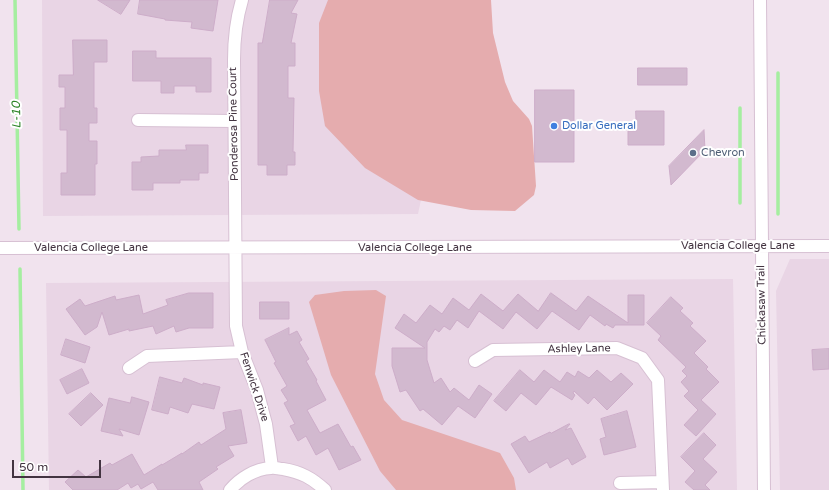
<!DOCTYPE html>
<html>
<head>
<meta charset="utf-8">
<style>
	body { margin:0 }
	#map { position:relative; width:829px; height:490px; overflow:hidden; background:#f1e3ee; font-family:"Varela Round",sans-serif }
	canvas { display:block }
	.scale { position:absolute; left:12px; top:460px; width:89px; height:18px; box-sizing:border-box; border:2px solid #433441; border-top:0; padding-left:5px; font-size:12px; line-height:14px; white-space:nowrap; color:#433441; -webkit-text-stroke:3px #fff; paint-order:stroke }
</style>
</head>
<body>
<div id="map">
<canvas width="829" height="490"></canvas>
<div class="scale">50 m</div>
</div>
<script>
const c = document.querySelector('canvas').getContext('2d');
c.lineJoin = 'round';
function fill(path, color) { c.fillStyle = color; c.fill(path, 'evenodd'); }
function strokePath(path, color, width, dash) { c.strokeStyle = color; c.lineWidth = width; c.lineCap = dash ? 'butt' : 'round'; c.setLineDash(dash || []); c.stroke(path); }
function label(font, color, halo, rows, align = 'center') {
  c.font = font + ' "Varela Round",sans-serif'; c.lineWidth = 4; c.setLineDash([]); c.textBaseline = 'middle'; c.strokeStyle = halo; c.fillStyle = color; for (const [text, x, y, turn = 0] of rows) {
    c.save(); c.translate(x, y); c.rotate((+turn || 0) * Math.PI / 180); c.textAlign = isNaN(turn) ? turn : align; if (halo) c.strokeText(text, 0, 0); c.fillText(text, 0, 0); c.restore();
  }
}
fill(new Path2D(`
	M42 0H391L426 176 418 214 43 216Z
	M790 259H829V490H780L776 291Z
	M733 279 737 490H49L46 283Z`), '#e9d5e5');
fill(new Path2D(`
	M328 0H491L493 33 505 82 513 101 529 119 532 126 536 186 534 195 515 211 471 210 418 200 365 168 325 126 319 91V23Z
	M376 290 386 296 375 374 384 400 402 420 500 453 514 478 516 490H396L380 471 331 375 309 302 315 295 344 291Z`), '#e5acae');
strokePath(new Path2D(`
	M15 0 19 229
	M740 108V203
	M778 214V73
	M20 269 23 490`), '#a5eea0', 3.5);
const building = new Path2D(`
	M98 0H130L121 14Z
	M140 0H218L213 31 191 28 192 22 165 20V19L138 14Z
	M270 0H298L291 13 297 14 291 43H295V66H288V98H294L293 152H295V165H287V175H267V165H258V43H262Z
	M73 40H107V62H94V108H97V123H89V141H97V164H95V195H61V173H67V130H60V108H65V87H59V75H73Z
	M133 51H156V58H211V92H196V86H174V93H161V81H133Z
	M638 68H687V85H638Z
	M535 90H574V162H535Z
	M636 111H664V145H628V131H636Z
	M704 130 705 150 671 185 669 166Z
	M186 145H208V173H199V180H180V183H153V190H132V162H141V157L159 156V150H186Z
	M189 293H213V328H189L176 332 174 326 156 334 153 326 129 331V329L109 335 102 312 97 327 85 335 66 309 80 299 85 306 115 296 116 300 139 295 143 314 168 305 166 300Z
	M551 293 576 311 588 296 628 323V295H644V325H615L613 328 606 324 605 326 590 315 579 330 552 311 537 329 516 312 503 329 479 311 468 328 457 320 450 330 444 326 439 332 435 329 427 342V360L434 383 441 378 450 392 454 388 469 400 479 385 492 394 475 418 458 406 442 425 423 409 420 411 406 390 400 392 392 366V348H425L395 328 404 314 416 323 430 305 442 314 453 298 469 310 481 294 503 311 518 294 538 311Z
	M671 297 683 308 680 311 693 323 690 326 706 341 694 353 708 367 706 369 719 382 701 400 716 414 696 436 684 425 698 410 684 396 689 391 681 382 687 376 682 371 686 367 658 340 661 336 647 323Z
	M260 302H289V319H260Z
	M289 328V335L297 331 302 340 299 342 309 359 306 361 317 380 316 381 326 400 307 410 320 433 338 424 351 447 353 446 361 460 339 470 328 448 316 455 306 436 298 441 290 426 295 424 284 403 288 401 281 390 287 386 274 363 276 362 265 340Z
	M66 339 90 347 85 363 61 355Z
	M829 349V369L813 370 812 350Z
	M82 369 89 383 67 394 60 380Z
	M520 370 534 382 544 370 560 382 567 372 575 377 578 371 589 378 597 370 611 382 621 373 633 384 607 410 594 397 588 404 574 391 573 393 575 395 572 400 551 387 536 405 521 393 506 411 494 401Z
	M160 377 182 383 184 378 203 385V383L220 387 214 409 192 404 188 413 170 407 168 414 152 410Z
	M91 393 103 405 81 426 69 414Z
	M132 397 149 402 139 435 119 429 123 436 101 431 109 398 130 403Z
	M241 410 247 443 228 446 234 456 216 467 218 469 199 482 203 490H158L153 482 141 489 138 484 131 488 128 483 117 490H73L65 482 78 470 86 477 110 463 112 465 132 454 144 475 162 464V465L182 453V454L199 442 201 445 226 429 223 413Z
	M627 411 636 447 604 455 600 439 606 437 601 419Z
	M569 424H570L565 430 571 428 586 457 572 465 568 458 550 468 547 462 529 473 511 444 525 436 529 442 550 432 551 433Z
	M704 433 716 445 703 459 717 472 705 485 710 490H694L685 482 695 471 681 457Z`);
fill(building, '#d2b9cf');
strokePath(building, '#cdadc9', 1);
const minor = new Path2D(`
	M242 0C236 20 234 39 234 60L236 326 242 352 257 390 262 409 266 424 272 467
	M760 0 764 490
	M138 120 234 121
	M0 248 829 246
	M475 361 493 350 617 348 642 358 658 380 663 490
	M129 368 147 356 242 352
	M620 483 662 482
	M230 490C240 478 255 469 271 468 275 467 279 469 283 469 301 472 312 478 325 490`);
strokePath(minor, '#d7c0d3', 14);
strokePath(minor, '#fff', 12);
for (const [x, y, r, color] of [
	[554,126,4,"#3f7fe0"],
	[693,153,4,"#5c6f8a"]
]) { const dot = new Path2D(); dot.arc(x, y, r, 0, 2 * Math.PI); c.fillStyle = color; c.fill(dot); strokePath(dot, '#fff', 1.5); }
label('11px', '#433441', '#fff', [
	["Ponderosa Pine Court",234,124,-91],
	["Valencia College Lane",738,246],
	["Valencia College Lane",91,248],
	["Valencia College Lane",415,248],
	["Chickasaw Trail",762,305,-91],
	["Ashley Lane",579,349,-1],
	["Fenwick Drive",254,387,72]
]);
label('11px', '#366cbe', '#fff', [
	["Dollar General",562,126]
], 'left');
label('11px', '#4e5e75', '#fff', [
	["Chevron",701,153]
], 'left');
label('italic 12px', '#2e8429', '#fff', [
	["L-10",17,115,-91]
]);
</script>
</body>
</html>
